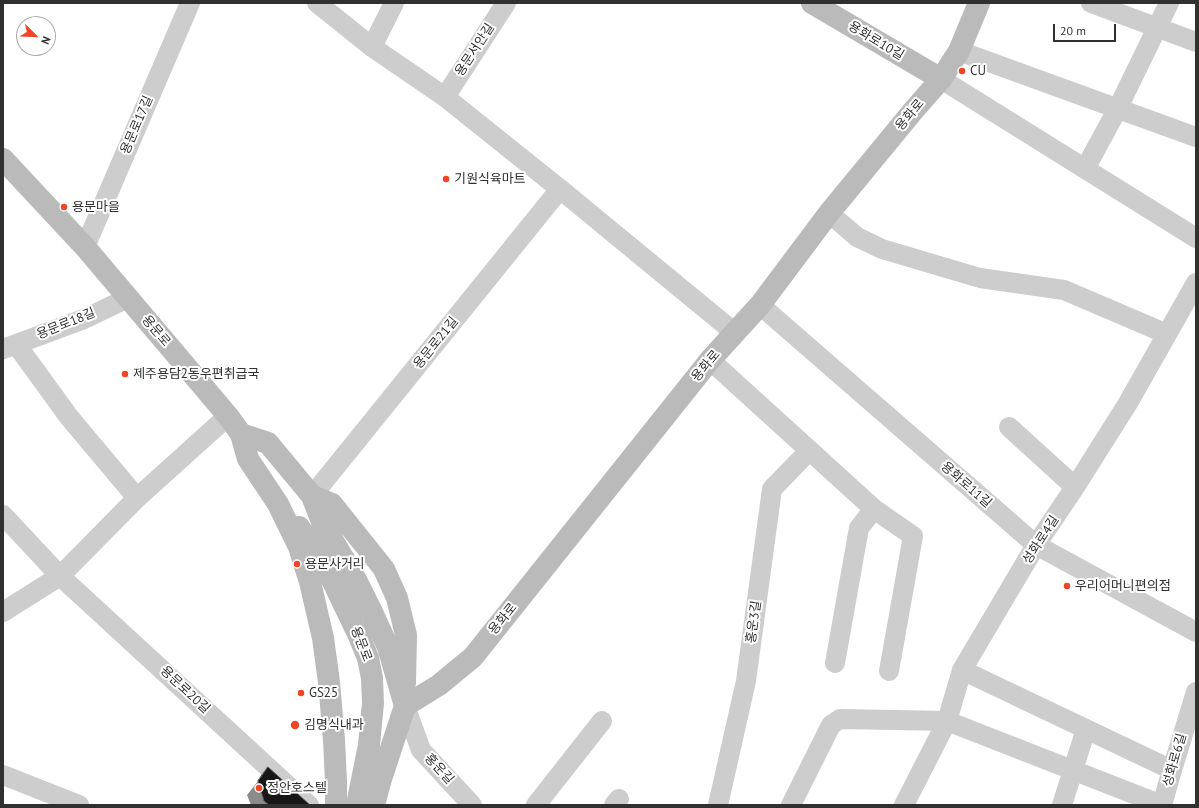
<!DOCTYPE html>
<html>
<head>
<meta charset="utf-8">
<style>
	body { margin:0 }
	#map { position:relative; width:1199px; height:808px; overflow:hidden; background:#fff; font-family:"PT Sans",sans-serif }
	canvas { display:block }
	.frame { position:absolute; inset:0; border:4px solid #303030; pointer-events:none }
	.north { position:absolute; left:16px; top:16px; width:40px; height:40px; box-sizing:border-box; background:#fff; border:1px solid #acacac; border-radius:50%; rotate:113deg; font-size:11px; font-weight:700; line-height:16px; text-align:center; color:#303030 }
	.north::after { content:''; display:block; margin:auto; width:14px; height:18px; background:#f24427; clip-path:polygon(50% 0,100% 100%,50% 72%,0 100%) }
	.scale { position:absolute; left:1053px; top:24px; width:63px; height:18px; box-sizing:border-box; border:2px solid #303030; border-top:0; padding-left:5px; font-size:12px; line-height:14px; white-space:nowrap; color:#303030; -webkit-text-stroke:3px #fff; paint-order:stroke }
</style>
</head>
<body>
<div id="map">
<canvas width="1199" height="808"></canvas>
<div class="frame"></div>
<div class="north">N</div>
<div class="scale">20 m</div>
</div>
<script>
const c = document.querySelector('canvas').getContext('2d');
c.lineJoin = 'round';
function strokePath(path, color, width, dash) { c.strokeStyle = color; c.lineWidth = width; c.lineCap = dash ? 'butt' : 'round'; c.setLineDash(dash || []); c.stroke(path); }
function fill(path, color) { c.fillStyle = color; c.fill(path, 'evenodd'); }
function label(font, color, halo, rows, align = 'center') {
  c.font = font + ' "PT Sans","Noto Sans KR",sans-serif'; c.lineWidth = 4; c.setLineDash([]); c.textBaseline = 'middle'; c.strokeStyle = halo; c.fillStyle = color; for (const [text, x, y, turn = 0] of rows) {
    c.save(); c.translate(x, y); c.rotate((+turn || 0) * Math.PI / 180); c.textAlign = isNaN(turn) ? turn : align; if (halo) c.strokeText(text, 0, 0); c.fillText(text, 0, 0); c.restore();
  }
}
strokePath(new Path2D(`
	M1091 3 1196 42
	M372 47 394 3
	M959 51 1196 137
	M941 79 1196 238
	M445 97 506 3
	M1085 169 1118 108 1169 3
	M560 189 735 333
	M829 213 857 237 882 249 980 278 1064 290 1167 334
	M85 247 190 3
	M760 305 1036 545 1196 632
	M16 344 69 417 137 498
	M3 349 84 319 128 298
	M710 360 874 509 913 536 889 671
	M1009 427 1075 487
	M312 496 560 189 445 97 372 47 317 3
	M3 515 60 576 309 805
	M3 612 60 576 137 498 228 416
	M835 663 859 528 874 509
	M962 670 1172 770
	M405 706 421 750 472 805
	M3 775 79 805
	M536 805 602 721
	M614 805 619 799
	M718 805 746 681 772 489 809 451
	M791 805 831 725 840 719 947 721 1162 805
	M904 805 947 721 962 670 1036 545 1075 487 1128 403 1196 283
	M1062 805 1086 729
	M1162 805 1172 770 1196 692`), '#cdcdcd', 20);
strokePath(new Path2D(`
	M812 3 941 79
	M3 159 85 247 228 416 241 434 268 443 312 496 322 522 355 578 372 612 388 647 405 706 381 779 374 805
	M241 434 248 459 278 504 299 547 310 582 323 638 329 682 334 740 336 782V805
	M312 496 332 504 384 569 397 598 406 635 405 683
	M299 527 324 563 359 636 368 658 372 678 373 703 369 745 357 805
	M405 706 439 685 473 657 710 360 760 305 829 213 913 111 941 79 959 51 979 3`), '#bababa', 22);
fill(new Path2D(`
	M258 781 310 805H251L247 795Z`), '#8b8b8b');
const building = new Path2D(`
	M268 767 310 805H269L264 801 258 781Z`);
fill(building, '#171717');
strokePath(building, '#5d5d5d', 1);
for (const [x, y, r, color] of [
	[962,71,4,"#f24427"],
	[446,179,4,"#f24427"],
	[64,207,4,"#f24427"],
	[125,374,4,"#f24427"],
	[297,564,4,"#f24427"],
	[1067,586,4,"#f24427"],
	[301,693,4,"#f24427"],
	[295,725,5,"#f24427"],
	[259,788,4,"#f24427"]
]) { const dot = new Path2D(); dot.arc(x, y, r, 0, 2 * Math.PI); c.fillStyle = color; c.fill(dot); strokePath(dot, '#fff', 1.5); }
label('13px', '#303030', '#fff', [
	["용화로10길",876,41,31],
	["용문서안길",475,50,-57],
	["용화로",910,115,-50],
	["용문로17길",137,125,-67],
	["용문로18길",66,324,-22],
	["용문로",156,331,50],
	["용문로21길",436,343,-51],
	["용화로",706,366,-50],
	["용화로11길",966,485,41],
	["성화로4길",1041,540,-57],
	["용화로",503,619,-51],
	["홍운3길",754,622,-82],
	["용문로",361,644,69],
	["용문로20길",185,690,43],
	["성화로6길",1175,760,-74],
	["홍운길",439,769,47]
]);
label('13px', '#303030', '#fff', [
	["CU",970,71],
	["기원식육마트",454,179],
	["용문마을",72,207],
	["제주용담2동우편취급국",133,374],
	["용문사거리",305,564],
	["우리어머니편의점",1075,586],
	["GS25",309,693],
	["김명식내과",304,725],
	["정안호스텔",267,788]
], 'left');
</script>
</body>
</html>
